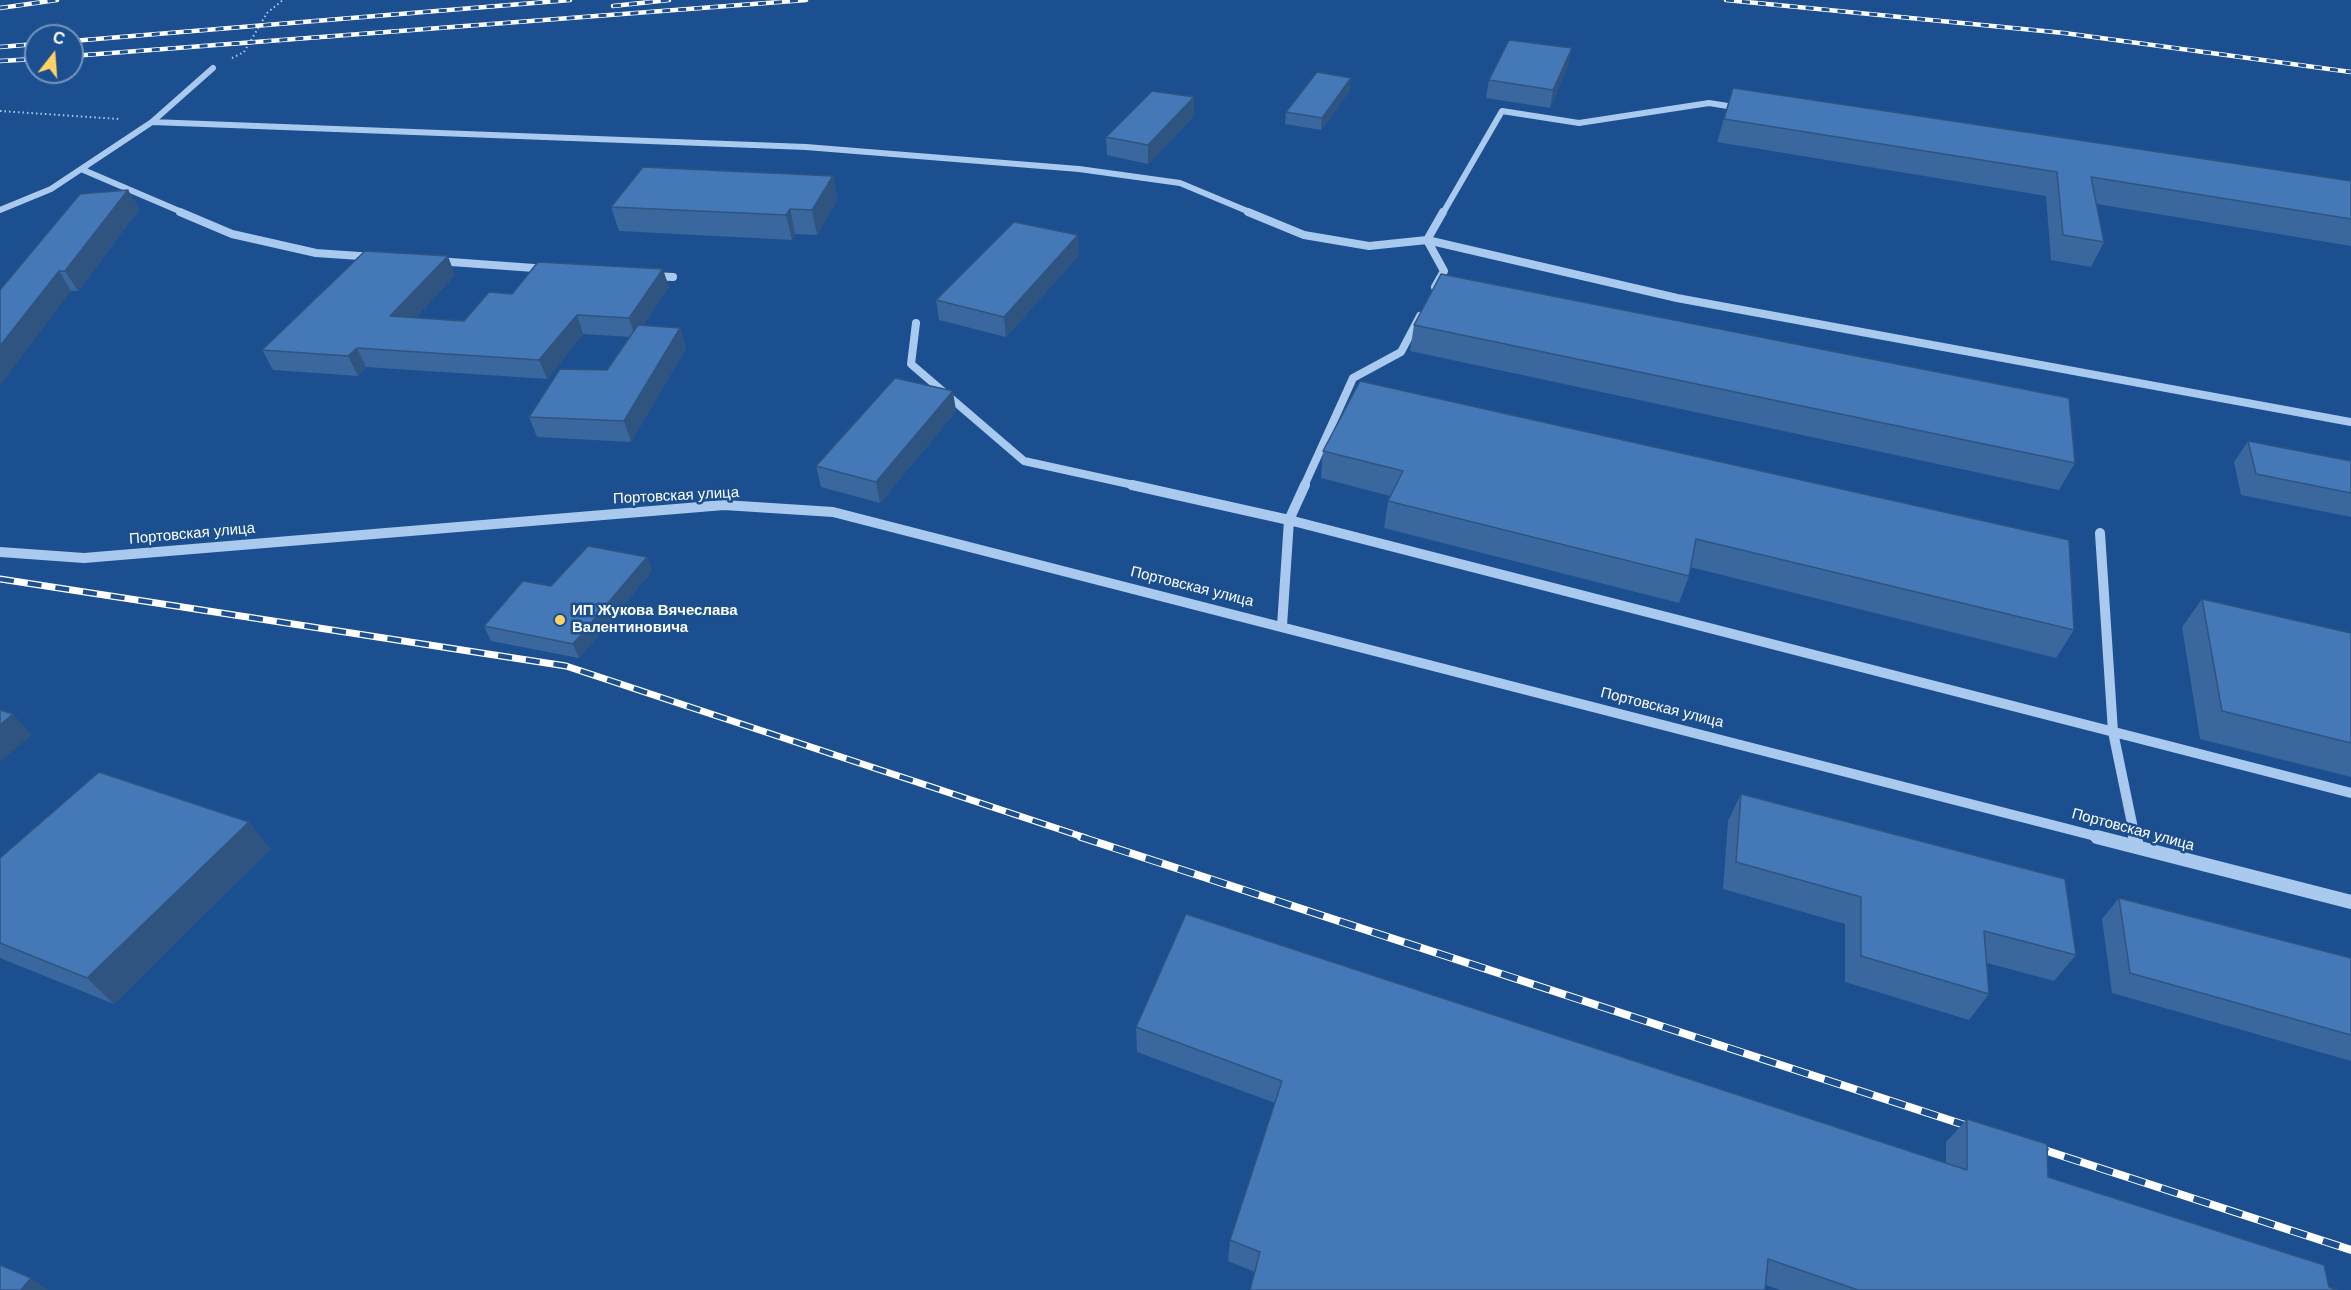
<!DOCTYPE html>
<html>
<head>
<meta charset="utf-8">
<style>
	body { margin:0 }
	#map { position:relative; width:2351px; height:1290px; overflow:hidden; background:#1b4f8f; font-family:Helvetica,sans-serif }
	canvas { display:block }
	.north { position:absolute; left:24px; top:24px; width:60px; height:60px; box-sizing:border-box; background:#1b4f8f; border:2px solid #7695bc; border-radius:50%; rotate:17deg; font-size:16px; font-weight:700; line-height:24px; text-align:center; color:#fff }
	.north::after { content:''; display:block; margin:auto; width:21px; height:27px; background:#ffd166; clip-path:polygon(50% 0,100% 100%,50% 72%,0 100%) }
</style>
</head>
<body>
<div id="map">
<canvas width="2351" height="1290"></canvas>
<div class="north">С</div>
</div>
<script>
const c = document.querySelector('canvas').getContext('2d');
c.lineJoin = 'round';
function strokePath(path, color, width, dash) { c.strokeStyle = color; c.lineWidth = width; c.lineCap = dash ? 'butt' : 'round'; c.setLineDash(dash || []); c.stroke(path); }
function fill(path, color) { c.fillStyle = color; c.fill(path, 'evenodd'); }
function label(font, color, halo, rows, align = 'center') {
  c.font = font + ' Helvetica,sans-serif'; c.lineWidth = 5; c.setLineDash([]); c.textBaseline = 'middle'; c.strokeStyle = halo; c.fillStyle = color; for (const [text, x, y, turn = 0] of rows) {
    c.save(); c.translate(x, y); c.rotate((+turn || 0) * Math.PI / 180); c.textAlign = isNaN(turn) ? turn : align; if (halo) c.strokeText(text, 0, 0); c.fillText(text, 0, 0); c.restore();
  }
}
strokePath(new Path2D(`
	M232 58 244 52 267 13 283 0
	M0 111 119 119`), '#a9c9ee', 2, [1.5, 3]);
strokePath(new Path2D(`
	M152 122 806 147 1079 169 1180 183 1252 213
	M81 169 184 213
	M0 210 51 189 152 122 213 68
	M1443 213 1502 111 1579 123 1709 103 1740 108`), '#a9c9ee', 6);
strokePath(new Path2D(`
	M180 212 232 234 316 253 374 257
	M1248 212 1304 235 1369 246 1427 240 1677 298 2351 422
	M437 261 548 269
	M653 276 673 277
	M1435 287 1444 271 1427 240 1443 212
	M916 323 911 364 1024 461 1138 486
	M1304 486 1353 378 1401 352 1420 316`), '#a9c9ee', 8);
strokePath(new Path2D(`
	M1132 485 1289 520 2351 793
	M2100 533 2113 732 2135 838
	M0 552 84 558 724 505 833 512 2103 838
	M1282 626 1289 520 1305 485`), '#a9c9ee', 10);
strokePath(new Path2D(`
	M2097 837 2351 902
	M2135 837 2137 847`), '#a9c9ee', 14);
const railFar2 = new Path2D(`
	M1726 0 2064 33 2351 72
	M613 6 669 0
	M0 8 57 0
	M72 41 570 0
	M0 47 36 44
	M72 56 806 0
	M0 61 36 59`);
const railFar1 = new Path2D(`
	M0 579 566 666 1086 838`);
const rail = new Path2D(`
	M1081 837 1977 1129
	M2032 1146 2351 1250`);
strokePath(railFar2, '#fff', 4.5);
strokePath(railFar1, '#fff', 7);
strokePath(rail, '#fff', 8);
strokePath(railFar2, '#1b4f8f', 3, [8]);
strokePath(railFar1, '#1b4f8f', 4.5, [14]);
strokePath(rail, '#1b4f8f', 6, [17]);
fill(new Path2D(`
	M1568 66 1550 108 1486 98 1489 80Z
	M1733 88 2351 181V246L2097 204 2104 242 2091 267 2051 260 2046 196 1717 142Z
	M1350 90 1321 130 1285 124 1286 112Z
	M1194 97V116L1148 164 1107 155 1106 137Z
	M833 176 837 200 817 235 795 234 792 240 619 231 611 207Z
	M128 190 139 209 78 291 0 290Z
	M1079 255 1006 337 939 320 936 300Z
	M455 275 415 318 464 321 512 294 669 287 643 325 680 328 686 348 631 442 537 437 529 417 607 370 630 337 583 334 547 379 366 367 358 376 273 370 262 350Z
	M1414 325 2075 463 2059 490 1410 351Z
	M1360 381 2074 630 2056 658 1690 567 1689 576 1679 603 1384 528 1388 501 1390 496 1321 478 1323 451Z
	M956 411 880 503 821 487 816 466Z
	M2248 441 2351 461V517L2241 495 2234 462Z
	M647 557 652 571 579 658 491 641 484 626 551 586Z
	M2202 599 2351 633V777L2200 739 2182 627Z
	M1741 794 2076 955 2054 981 1987 963 1989 994 1969 1020 1845 982V924L1723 889 1728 821Z
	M249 822 270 849 114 1004 0 958V858Z
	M2119 898 2351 958V1061L2112 993 2102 919Z
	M1136 1027 1946 1163V1142L1967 1119 2048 1177 2337 1290H1780L1766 1285 1255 1272 1228 1261 1230 1240 1275 1103 1137 1052Z`), '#3a679d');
fill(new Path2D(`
	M1572 48 1568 66 1550 108 1553 90Z
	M1351 78 1350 90 1321 130 1322 118Z
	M1194 97V116L1148 164V145Z
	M833 176 837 200 817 235 812 210Z
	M128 190 139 209 78 291 65 271Z
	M790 209 795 234 792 240 786 215Z
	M1078 235 1079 255 1006 337 1004 317Z
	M448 256 455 275 398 336 390 316Z
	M663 269 669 287 635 337 629 318Z
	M59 271 71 291 0 385V346Z
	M577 315 583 334 547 379 539 360Z
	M680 328 686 348 631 442 624 421Z
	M357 348 366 367 358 376 348 356Z
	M953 391 956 411 880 503 876 482Z
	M647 557 652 571 579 658 573 644Z
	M13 714 32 735 0 762V725Z
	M249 822 270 849 114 1004 87 978Z
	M31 1278 48 1290H21Z`), '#305480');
const building = new Path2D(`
	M1509 40 1572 48 1553 90 1489 80Z
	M1317 72 1351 78 1322 118 1286 112Z
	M1733 88 2351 181V219L2091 177 2104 242 2063 235 2057 172 1724 119Z
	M1152 91 1194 97 1148 145 1106 137Z
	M643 167 833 176 812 210 790 209 786 215 611 207Z
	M128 190 65 271H59L0 346V290L80 194Z
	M1014 222 1078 235 1004 317 936 300Z
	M365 251 448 256 390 316 464 321 489 292 512 294 538 262 663 269 629 318 577 315 539 360 357 348 348 356 262 350Z
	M1441 274 2069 398 2075 463 1414 325Z
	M638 325 680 328 624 421 529 417 560 369 607 370Z
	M895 378 953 391 876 482 816 466Z
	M1360 381 2069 540 2074 630 1696 539 1689 576 1388 501 1403 471 1323 451Z
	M2248 441 2351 461V493L2256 474Z
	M588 546 647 557 573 644 484 626 523 581 551 586Z
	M2202 599 2351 633V743L2222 711Z
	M0 710 13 714 0 725Z
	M99 772 249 822 87 978 0 943V858Z
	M1741 794 2065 879 2076 955 1984 931 1989 994 1861 956V897L1736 862Z
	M2119 898 2351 958V1035L2130 973Z
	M1186 914 1967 1170V1119L2047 1144 2048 1177 2324 1265 2329 1287 2337 1290H1858L1768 1259 1765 1290H1250L1260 1252 1230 1240 1282 1081 1136 1027Z
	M0 1265 31 1278 21 1290H0Z`);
fill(building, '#4478b7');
strokePath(building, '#305480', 1.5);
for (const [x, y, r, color] of [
	[560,620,6,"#ffd166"]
]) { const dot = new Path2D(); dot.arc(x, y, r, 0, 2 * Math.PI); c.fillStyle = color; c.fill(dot); strokePath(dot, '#1b4f8f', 2); }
label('15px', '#fff', '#1b4f8f', [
	["Портовская улица",676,496,-3],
	["Портовская улица",192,534,-5],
	["Портовская улица",1192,587,14],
	["Портовская улица",1662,708,14],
	["Портовская улица",2133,830,15]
]);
label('bold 15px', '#fff', '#1b4f8f', [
	["ИП Жукова Вячеслава",572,611],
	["Валентиновича",572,628]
], 'left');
</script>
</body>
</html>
